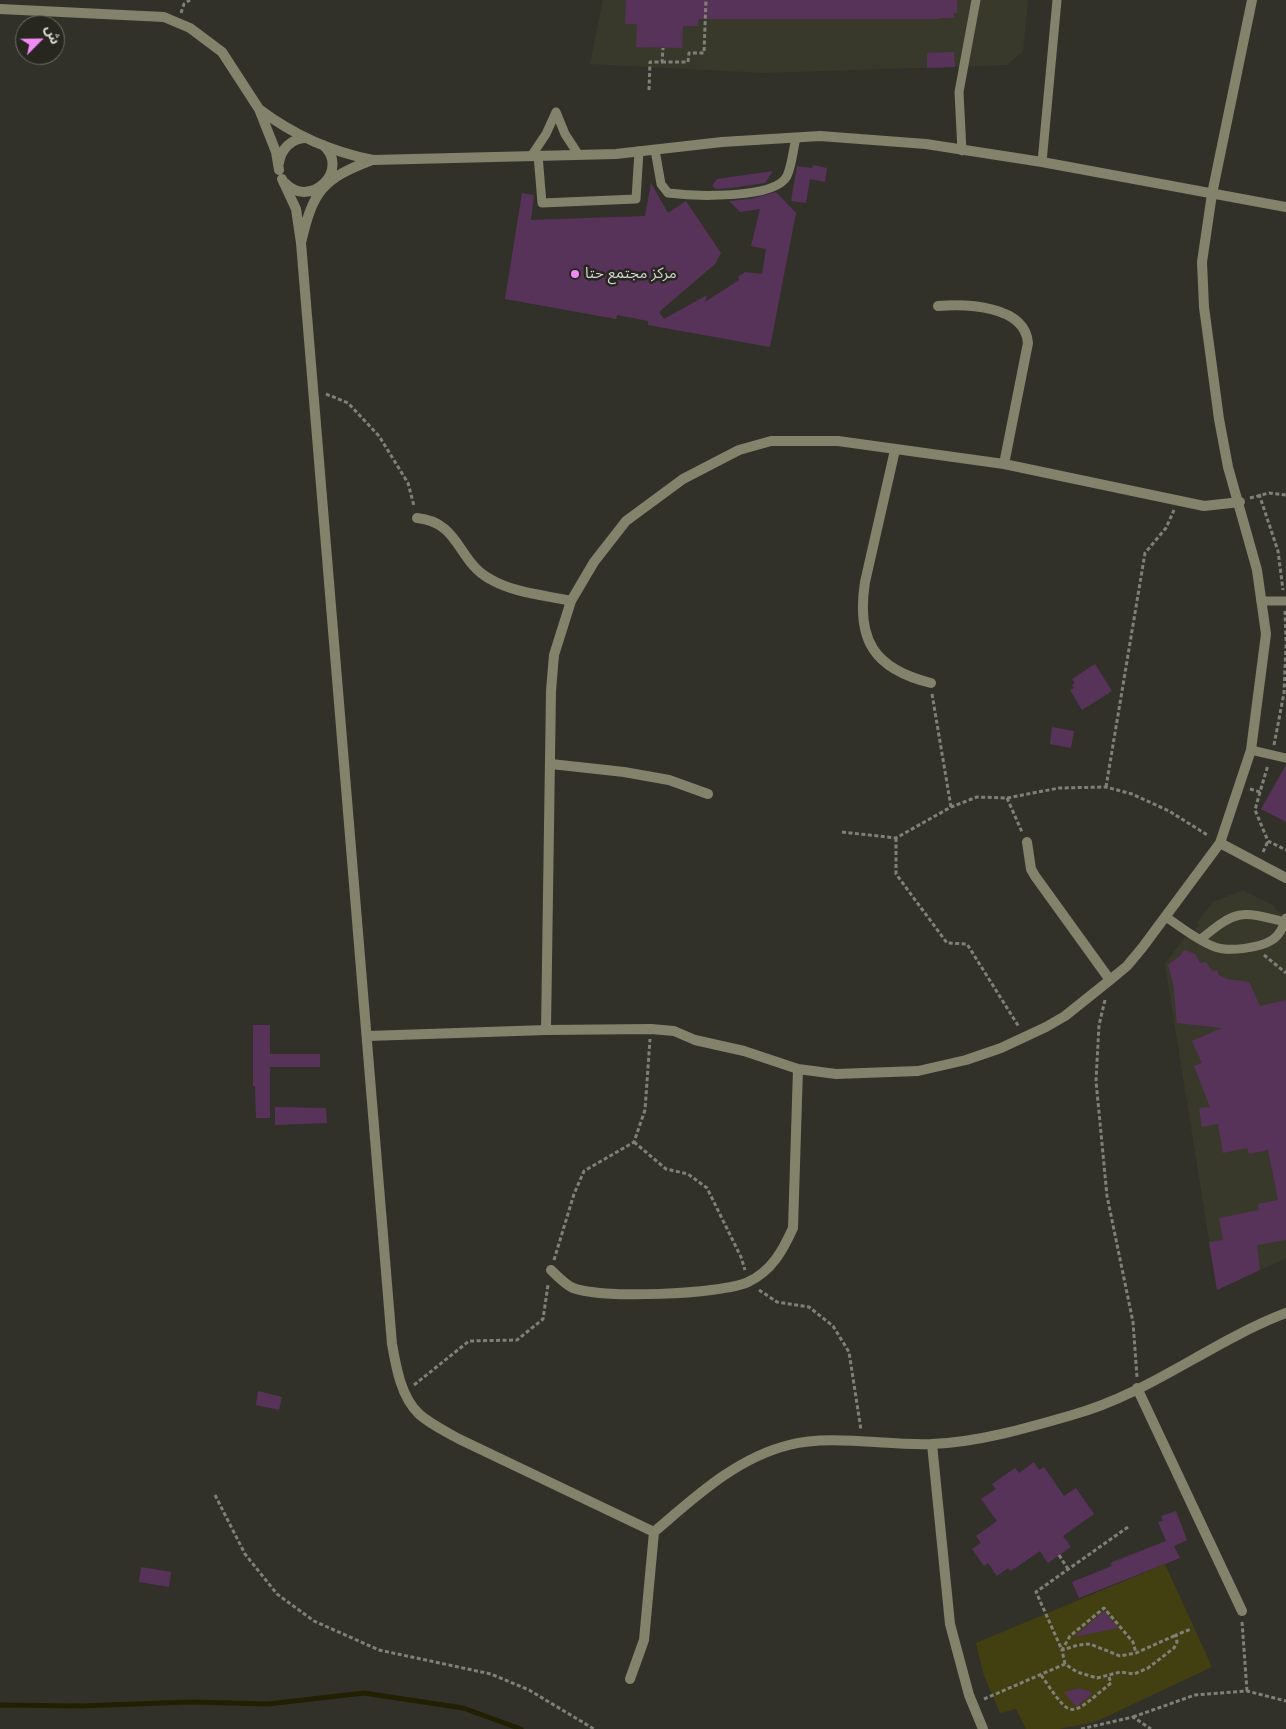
<!DOCTYPE html>
<html>
<head>
<meta charset="utf-8">
<style>
	body { margin:0 }
	#map { position:relative; width:1286px; height:1729px; overflow:hidden; background:#31312a; font-family:Lora,"Noto Sans Arabic",serif }
	canvas { display:block }
	.north { position:absolute; left:15px; top:15px; width:50px; height:50px; box-sizing:border-box; background:#272720; border:1px solid #6d6d67; border-radius:50%; rotate:67deg; font-size:14px; font-weight:700; line-height:20px; text-align:center; color:#d5d5d1 }
	.north::after { content:''; display:block; margin:auto; width:18px; height:22px; background:#f18af4; clip-path:polygon(50% 0,100% 100%,50% 72%,0 100%) }
</style>
</head>
<body>
<div id="map">
<canvas width="1286" height="1729"></canvas>
<div class="north">ش</div>
</div>
<script>
const c = document.querySelector('canvas').getContext('2d');
c.lineJoin = 'round';
function fill(path, color) { c.fillStyle = color; c.fill(path, 'evenodd'); }
function strokePath(path, color, width, dash) { c.strokeStyle = color; c.lineWidth = width; c.lineCap = dash ? 'butt' : 'round'; c.setLineDash(dash || []); c.stroke(path); }
function label(font, color, halo, rows, align = 'center') {
  c.font = font + ' Lora,"Noto Sans Arabic",serif'; c.lineWidth = 5; c.setLineDash([]); c.textBaseline = 'middle'; c.strokeStyle = halo; c.fillStyle = color; for (const [text, x, y, turn = 0] of rows) {
    c.save(); c.translate(x, y); c.rotate((+turn || 0) * Math.PI / 180); c.textAlign = isNaN(turn) ? turn : align; if (halo) c.strokeText(text, 0, 0); c.fillText(text, 0, 0); c.restore();
  }
}
fill(new Path2D(`
	M603 0H1028L1023 51 1007 65 764 73 590 64Z
	M1243 890 1276 907 1275 910 1286 915V1258L1217 1290 1165 964 1185 937 1187 939 1199 925 1197 922 1213 902Z`), '#39392b');
fill(new Path2D(`
	M1165 1564 1212 1667 1095 1722 1059 1729H1026L1016 1709 1000 1713 984 1676 976 1643Z`), '#423f11');
strokePath(new Path2D(`
	M0 1705 80 1706 190 1702 268 1704 364 1693 463 1708 521 1729`), '#222003', 5);
fill(new Path2D(`
	M626 0H957V13H954V18H939V19H699L698 26H683L682 48 636 47 637 24H625Z
	M954 52 955 67 927 68V53Z
	M813 165 827 168 825 182 810 179 806 203 791 201 797 166 812 168Z
	M773 171 765 183 731 188 716 189 712 186 717 179Z
	M651 183 668 213 686 201 721 253 715 264 659 312 664 319 707 295 705 302 739 280 738 277 745 272 762 274 766 249 751 246 760 209 740 212 729 201 751 199 776 192 796 213 770 347 648 325V321L617 315 616 319 505 299 522 193 534 195 531 220 645 216Z
	M1095 664 1112 691 1082 710 1070 690 1074 688 1072 685 1075 683 1072 679Z
	M1052 727 1074 731 1071 748 1050 744Z
	M1286 765V822L1261 809Z
	M1184 950 1195 954 1200 963 1206 962 1212 971 1217 970 1219 975 1227 979 1249 982 1260 1006 1286 1000V1240L1257 1245 1260 1270 1217 1290 1209 1242 1223 1240 1219 1218 1259 1210 1258 1204 1278 1200 1268 1150 1249 1154 1247 1148 1223 1153 1218 1124 1202 1127 1199 1108 1210 1107 1194 1066 1202 1063 1192 1041 1222 1028 1177 1023 1173 983 1168 965 1180 956Z
	M253 1025H270V1054H320V1067H270V1118H256L255 1086H253Z
	M275 1107 326 1108 327 1123 275 1125Z
	M258 1391 282 1397 279 1410 256 1405Z
	M1034 1462 1039 1470 1044 1467 1064 1496 1076 1488 1094 1514 1063 1536 1071 1547 1048 1563 1040 1551 1011 1571 1008 1568 997 1576 988 1563 984 1566 972 1549 981 1543 976 1536 997 1521 981 1499 996 1489 992 1484 1015 1468 1019 1473Z
	M1176 1511 1187 1540 1174 1546 1180 1558 1079 1598 1072 1582 1112 1566 1110 1563 1166 1541 1158 1522 1163 1521 1161 1516Z
	M141 1567 171 1572 169 1587 139 1582Z
	M1104 1611 1118 1628 1074 1637Z
	M1080 1688 1093 1693 1076 1707 1064 1692Z`), '#583359');
strokePath(new Path2D(`
	M181 13 184 4 190 0
	M662 62H688L689 53H704L706 0
	M649 90 650 62H662L663 48
	M326 394 348 403 379 436 408 483 414 506
	M1259 494 1278 551 1283 590
	M1250 498 1269 493 1286 495
	M1285 611 1286 641
	M932 694 951 807
	M1274 745 1284 693 1286 644
	M1106 787 1145 553 1166 528 1174 510
	M1250 789 1260 792 1268 765
	M1260 792 1255 810 1268 841 1286 850
	M1007 798 1022 832
	M842 832 896 838 951 807 977 797 1007 798 1059 788 1106 787 1132 794 1169 811 1209 836
	M896 838V874L947 943 967 944 1019 1027
	M1263 852 1268 841
	M1264 955 1286 973
	M1105 1000 1099 1025 1096 1081 1107 1196 1133 1322 1137 1377
	M634 1142 666 1169 688 1174 707 1188 741 1257 745 1270
	M554 1260 574 1194 584 1171 634 1142 645 1110 650 1039
	M759 1290 777 1302 809 1307 833 1326 849 1352 861 1430
	M414 1385 469 1341 517 1340 543 1319 548 1285
	M215 1495 245 1554 277 1594 314 1621 379 1650 491 1674 529 1690 594 1729
	M1128 1527 1036 1592 1062 1650 1070 1636 1104 1608 1133 1642 1136 1653
	M1059 1555 1068 1569
	M1242 1622 1247 1691
	M1065 1664 1062 1650 1078 1645 1090 1644 1120 1656 1136 1653 1176 1635
	M1041 1675C1073 1721 1068 1718 1111 1683L1109 1677
	M984 1699 1065 1664 1077 1672 1097 1678 1120 1672 1134 1674 1148 1668 1174 1648 1177 1642 1176 1635 1191 1629
	M1133 1717 1195 1695 1247 1691 1286 1701
	M1081 1729 1133 1717 1151 1729`), '#80807b', 3, [4, 2.5]);
strokePath(new Path2D(`
	M556 112 565 134 578 154
	M655 150 661 184 668 193C691 196 775 200 787 176 792 165 793 150 796 138
	M962 151 959 92 976 0
	M532 155 546 134 556 112
	M538 155 542 203 636 199 639 151
	M1042 162 1057 0
	M1261 601H1286
	M1251 750 1286 758
	M1166 917C1181 927 1198 941 1215 947 1229 952 1260 948 1272 940 1280 935 1283 927 1286 918
	M1201 939C1237 909 1241 911 1285 922`), '#83826a', 9);
strokePath(new Path2D(`
	M0 9 164 17 190 28 222 52 259 109 276 152 279 170
	M259 109C292 134 332 152 373 160L616 154 722 142 820 136 926 144 1042 162 1286 207
	M279 163C281 149 291 139 305 138
	M282 179 296 209 301 243C313 191 322 179 372 160
	M285 183C311 210 351 169 323 145
	M301 243 392 1344C396 1367 401 1397 419 1414 430 1424 445 1431 459 1439L654 1532
	M938 306C966 304 1025 305 1028 343L1004 464
	M895 450 865 582C856 640 874 669 931 683
	M417 518C460 522 457 561 490 579 514 593 544 595 571 601
	M551 764 624 772 669 780 708 794
	M1027 842 1031 869 1035 876 1110 980
	M1220 843 1286 878
	M546 1030 551 691 554 655 571 601 594 562 626 521 683 479 739 450 771 441H838L1004 464 1204 506 1240 502
	M368 1036 546 1030 651 1029 674 1031 695 1040 744 1051 798 1069 836 1074 918 1071 966 1060 1001 1048 1046 1027 1065 1016 1110 980 1127 966 1142 948 1220 843 1251 750 1266 634 1257 570 1228 467 1219 419 1204 307 1202 262 1212 194 1252 0
	M551 1270C557 1276 564 1283 571 1287 596 1300 723 1294 748 1282 772 1271 783 1250 793 1228L798 1069
	M1137 1388 1242 1611
	M932 1444 950 1624 969 1695 983 1729
	M630 1679 644 1640 654 1532C694 1498 736 1458 789 1445 831 1434 888 1446 932 1444 979 1442 1027 1428 1072 1415 1149 1394 1212 1341 1286 1313`), '#83826a', 10);
for (const [x, y, r, color] of [
	[575,274,5,"#f18af4"]
]) { const dot = new Path2D(); dot.arc(x, y, r, 0, 2 * Math.PI); c.fillStyle = color; c.fill(dot); strokePath(dot, '#272720', 2); }
label('15px', '#d5d5d1', '#272720', [
	["مركز مجتمع حتا",585,274]
], 'left');
</script>
</body>
</html>
